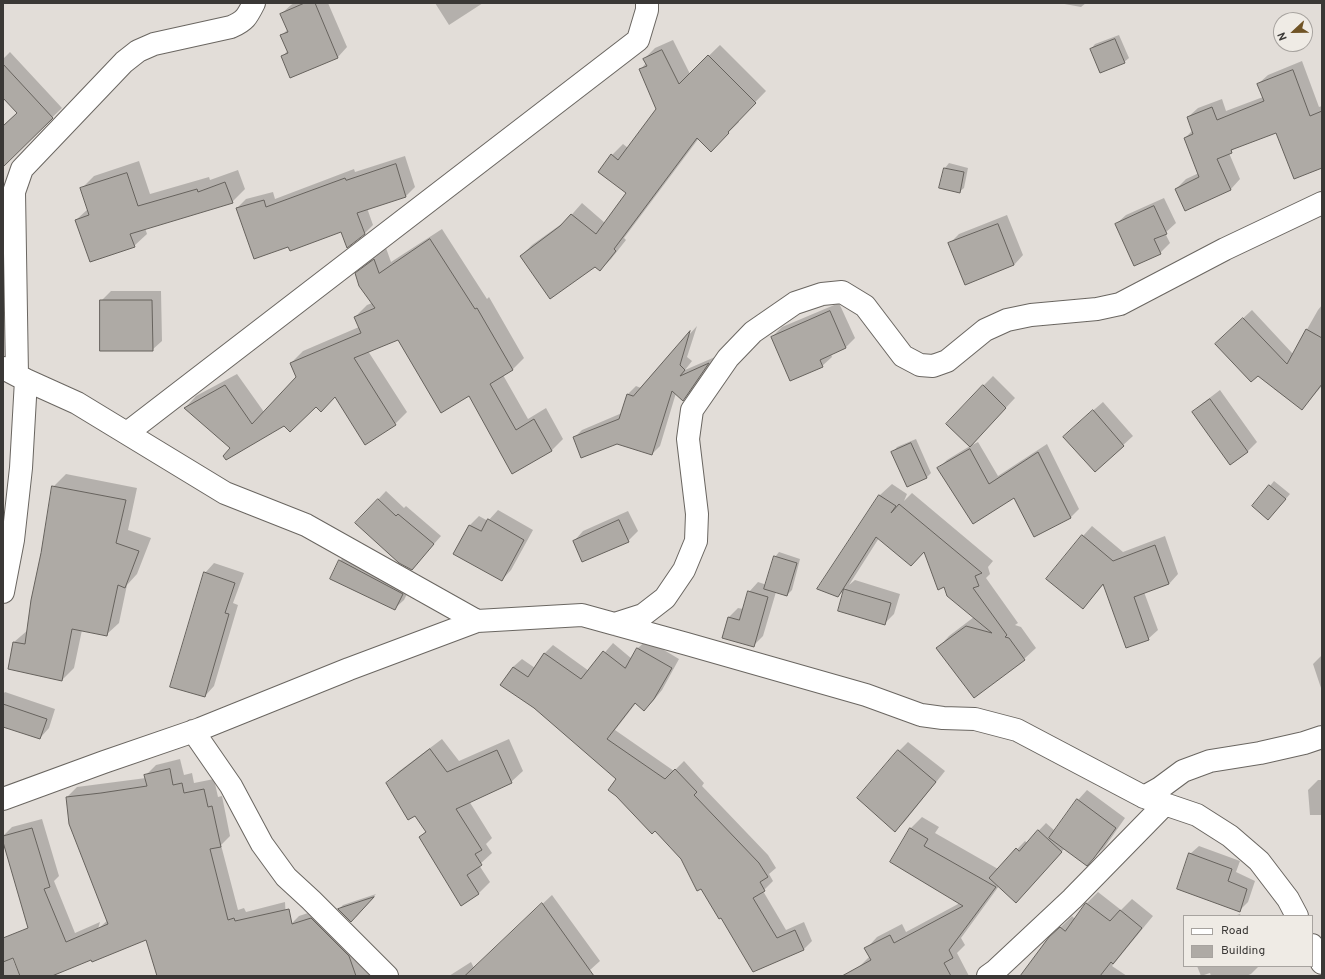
<!DOCTYPE html>
<html>
<head>
<meta charset="utf-8">
<style>
	body { margin:0 }
	#map { position:relative; width:1325px; height:979px; overflow:hidden; background:#e2ddd8; font-family:Overpass,sans-serif }
	canvas { display:block }
	.frame { position:absolute; inset:0; border:4px solid #3a3836; pointer-events:none }
	.legend { position:absolute; left:1183px; top:915px; width:130px; height:52px; box-sizing:border-box; background:#efebe5; border:1px solid #a7a39f; margin:0; padding:5px 7px; list-style:none; font-size:12px; color:#3a3836 }
	.legend li { display:flex; align-items:center; gap:8px; height:20px }
	.legend b { width:20px; border:1px solid #a7a39f }
	.north { position:absolute; left:1273px; top:12px; width:40px; height:40px; box-sizing:border-box; background:#efebe5; border:1px solid #a7a39f; border-radius:50%; rotate:248deg; font-size:11px; font-weight:700; line-height:16px; text-align:center; color:#3a3836 }
	.north::after { content:''; display:block; margin:auto; width:14px; height:18px; background:#705426; clip-path:polygon(50% 0,100% 100%,50% 72%,0 100%) }
</style>
</head>
<body>
<div id="map">
<canvas width="1325" height="979"></canvas>
<div class="frame"></div>
<ul class="legend">
<li><b style="height:5px;background:#fff"></b>Road</li>
<li><b style="height:11px;background:#aeaaa5"></b>Building</li>
</ul>
<div class="north">N</div>
</div>
<script>
const c = document.querySelector('canvas').getContext('2d');
c.lineJoin = 'round';
function fill(path, color) { c.fillStyle = color; c.fill(path, 'evenodd'); }
function strokePath(path, color, width, dash) { c.strokeStyle = color; c.lineWidth = width; c.lineCap = dash ? 'butt' : 'round'; c.setLineDash(dash || []); c.stroke(path); }
fill(new Path2D(`
	M294 3H328L347 47 338 57 291 77 282 57 288 50 282 35 288 29 281 14 291 5Z
	M435 3H483L449 25Z
	M1059 3H1086L1081 7Z
	M1119 35 1129 58 1124 62 1091 49 1095 44Z
	M673 40 690 74 720 45 766 91 738 120 739 122 711 150 699 138 624 238 626 240 611 259 600 270 595 265 521 256 532 245 567 220 582 203 605 223 628 193 612 155 623 144 628 148 657 109 641 69 646 63 644 59 655 48Z
	M10 52 62 108 4 164 3 163V126L18 112 3 97V59Z
	M1302 61 1319 107 1322 106V167L1276 131 1237 146 1229 153 1240 179 1231 189 1185 210 1176 189 1186 179 1199 173 1185 138 1193 130 1188 117 1198 108 1222 99 1226 111 1263 97 1258 84 1268 75Z
	M405 156 415 187 406 196 367 208 373 225 364 234 341 231 289 246 237 208 246 199 273 192 275 199 354 169 355 172Z
	M139 161 150 194 209 177 210 180 238 170 245 189 232 202 145 228 147 234 134 246 76 220 88 209 81 189 94 176Z
	M949 163 968 168 964 188 959 192 940 188 945 168Z
	M1164 198 1176 223 1165 233 1170 243 1160 253 1116 224 1126 215Z
	M1007 215 1023 255 1014 265 965 284 949 244 959 234Z
	M442 229 487 299 489 297 524 358 513 369 503 375 528 419 546 408 563 439 552 450 512 473 469 395 399 339 368 351 407 412 395 424 335 396 316 406 284 425 232 448 185 408 196 396 237 374 264 412 297 377 291 363 303 351 359 327 355 317 367 305 372 303 356 273 368 262 386 248 391 262Z
	M111 291H161L162 341 152 350 101 301Z
	M839 303 855 338 845 348 831 354 832 357 822 366 772 337 782 327Z
	M1322 305V388L1321 387 1302 409 1274 389 1275 387 1225 335 1252 310 1293 354 1318 310Z
	M697 326 687 357 692 361 685 370 715 357 691 392 683 400 676 393 660 446 652 454 617 443 574 438 582 430 622 413 628 394 636 386 641 388Z
	M993 376 1015 398 970 446 978 442 998 476 1047 444 1079 509 1071 517 1035 536 1015 496 939 468 947 460 970 446 983 386Z
	M1220 390 1257 442 1248 451 1230 464 1193 412 1203 403Z
	M1103 402 1133 436 1095 471 1074 427Z
	M916 439 931 473 926 478 893 452 897 447Z
	M66 474 137 488 128 530 151 538 137 574 127 585 119 623 106 635 82 630 74 668 62 680 14 642 28 630 53 487Z
	M1274 481 1290 494 1273 514 1270 486Z
	M892 484 907 494 904 501 912 493 993 561 988 567 990 574 986 578 1018 623 1015 625 1021 627 1036 648 1024 659 938 648 949 636 974 617 945 586 924 552 879 538 849 585 855 580 900 594 894 614 884 624 839 610 846 588 838 596 819 588 880 495Z
	M386 491 404 508 406 506 441 536 419 561 356 523Z
	M498 510 533 530 511 570 502 580 470 525 479 516 488 521Z
	M628 511 638 531 628 541H574L583 531Z
	M1092 526 1123 552 1165 536 1178 574 1169 584 1144 592 1158 630 1148 639 1104 584 1083 608V536Z
	M350 551 412 584 404 600 394 609 331 578 340 561Z
	M779 552 800 559 792 590 787 595 776 592 763 636 753 646 723 637 729 617 738 608 743 609 749 592 758 582 767 585 775 557Z
	M214 563 244 573 233 603 238 605 214 686 205 696V573Z
	M647 640 679 659 662 690 653 701 644 710 636 703 615 730 674 771 684 761 704 783 702 786 768 855 776 868 769 874 773 881 763 891 786 930 804 922 812 941 803 950 721 917 682 859 617 779 513 667 522 659 535 668 545 653 553 645 589 671 613 643 632 659 638 648Z
	M1322 655V691L1313 664Z
	M5 692 55 709 49 728 40 738 3 726V694Z
	M442 739 459 761 509 739 523 771 511 782 469 801 492 838 486 844 492 853 479 865 490 882 479 893 461 904 420 837 426 831 415 815 387 784 398 772Z
	M908 742 945 771 905 821 895 831 899 751Z
	M180 759 184 775 192 773 194 783 214 779 218 797 222 796 230 836 221 845 238 910 244 908 246 912 285 902 289 976H158L147 938 98 930 49 976H44L3 836 12 827 42 819 59 876 54 881 75 933 100 922 98 929 108 920 67 797 77 787 146 778V775L156 765Z
	M1318 780H1322V815H1310L1308 790Z
	M1087 790 1125 818 1104 848 1087 864 1065 848 1024 894 999 886 961 938 965 945 957 953 969 976H861L857 969 870 956 866 949 877 937 902 924 906 932 960 903 891 861 911 828 922 817 939 827 935 833 998 869 1025 841 1027 843 1046 823 1055 831 1078 800Z
	M1199 846 1240 861 1236 872 1255 881 1248 902 1240 910 1190 854Z
	M1098 892 1121 910 1132 899 1153 916 1112 966 1127 976H1021L1050 938 1072 916 1075 919 1087 903Z
	M376 894 356 917 339 909 343 905Z
	M552 895 600 961 590 970 581 976H449L471 962 474 968Z
	M320 909 388 976H307L290 925 299 916Z
	M1240 914 1241 916H1234Z
	M4 939 20 976H3V940Z
	M1197 966H1259L1251 974 1246 976H1211L1210 973 1201 976Z`), '#0003');
const building = new Path2D(`
	M305 3H315L338 58 290 78 281 56 288 53 280 35 288 32 280 14Z
	M1115 39 1125 63 1100 73 1090 49Z
	M662 50 679 84 708 55 756 103 728 132 729 133 711 152 697 138 614 249 616 251 600 271 595 267 550 299 520 256 560 226 571 214 596 234 626 193 598 172 611 154 618 160 656 109 639 69 647 66 643 59Z
	M3 64 53 118 3 167V126L17 113 3 98Z
	M1293 70 1310 116 1322 111V168L1294 179 1276 133 1231 150 1232 153 1217 159 1231 190 1185 211 1175 189 1199 177 1184 138 1193 134 1187 117 1212 107 1217 120 1264 101 1257 84Z
	M396 164 406 197 357 213 365 234 347 248 341 232 290 251 288 247 254 259 236 208 264 200 266 207 345 178 346 180Z
	M944 168 964 172 960 193 939 188Z
	M127 173 138 206 197 189 198 192 225 182 233 203 130 234 135 247 90 262 75 220 89 215 80 188Z
	M1154 206 1167 234 1154 239 1161 254 1134 266 1115 224Z
	M998 224 1014 265 965 285 948 243Z
	M430 239 475 309 477 308 513 370 490 384 516 430 534 419 552 451 512 474 469 396 441 413 398 340 354 358 396 425 365 445 335 397 321 412 316 407 290 432 284 426 226 460 223 456 230 448 184 408 225 385 252 424 296 377 290 363 361 333 354 317 375 308 359 286 355 273 374 259 379 273Z
	M100 300H152L153 351H100Z
	M830 311 846 348 820 360 823 367 790 381 771 337Z
	M1243 318 1287 364 1306 329 1322 338V384L1302 410 1258 376 1251 382 1215 344Z
	M690 331 680 365 685 370 680 376 709 363 683 401 672 391 652 455 617 444 581 458 573 437 619 419 627 394 633 396Z
	M983 385 1006 408 970 447 946 424Z
	M1210 399 1248 452 1230 465 1192 412Z
	M1093 410 1124 446 1095 472 1063 437Z
	M911 443 927 478 907 487 891 452Z
	M970 449 989 484 1038 452 1071 518 1034 537 1014 498 973 524 937 468Z
	M1269 485 1286 499 1268 520 1252 506Z
	M52 486 126 500 116 543 139 551 125 588 118 585 107 636 72 629 62 681 8 669 13 642 25 644 31 600 41 553Z
	M879 495 896 506 891 513 899 504 982 573 975 576 979 586 973 588 1007 635 1005 637 1009 638 1025 660 974 698 936 648 966 626 992 633 947 596 944 587 938 590 924 552 911 566 876 537 838 597 817 589Z
	M378 499 396 516 398 514 434 544 412 570 399 563 355 523Z
	M488 519 524 540 502 581 453 554 469 525 481 531Z
	M619 520 629 542 582 562 573 541Z
	M1082 535 1113 561 1155 545 1169 584 1134 597 1149 640 1126 648 1103 584 1083 609 1046 579Z
	M774 556 797 563 787 596 764 589Z
	M339 560 403 594 395 610 330 579Z
	M204 572 235 583 225 613 229 614 205 697 170 687Z
	M844 589 891 603 885 625 838 611Z
	M748 591 768 597 754 647 722 638 728 617 739 620Z
	M637 648 672 668 654 699 644 711 635 703 607 739 665 779 675 769 697 792 694 795 759 863 768 877 760 882 765 891 753 898 777 938 795 930 804 950 753 972 721 918 719 919 701 889 697 891 681 859 655 831 652 834 616 796 608 790 616 779 534 708 500 685 513 667 528 677 544 653 581 679 603 651 625 668Z
	M3 704 47 719 40 739 3 727Z
	M430 749 447 772 497 750 512 783 456 809 482 850 475 854 482 865 467 875 479 894 461 906 419 837 426 832 415 816 408 820 386 783Z
	M898 750 936 782 895 832 857 798Z
	M170 769 173 785 182 783 184 793 204 789 208 807 212 806 221 847 210 849 228 920 234 918 235 921 289 909 292 924 311 918 349 956 356 976H157L146 940 92 962 91 960 52 976H20L13 958 3 962V938L28 928 3 842V836L32 828 50 887 44 889 66 942 108 924 69 824 66 797 101 793 147 786 144 775Z
	M1077 799 1116 828 1094 858 1087 866 1049 838Z
	M910 828 928 839 924 846 996 887 949 950 953 958 944 963 951 976H842L871 960 864 948 890 935 894 943 963 906 890 862Z
	M1038 830 1062 852 1016 903 989 878 1016 848 1019 851Z
	M1189 853 1232 869 1228 881 1247 889 1240 912 1177 889Z
	M374 897 351 922 338 909Z
	M542 903 594 976H465Z
	M1086 903 1110 921 1120 910 1142 928 1113 964 1111 962 1100 976H1020L1049 937 1060 927 1065 931Z`);
fill(building, '#aeaaa5');
strokePath(building, '#66625d', 1);
const street = new Path2D(`
	M3 368 26 380 77 403 225 493 306 525 477 621 582 615 687 644 866 695 921 715 943 718 975 719 1017 730 1144 797 1197 815 1230 836 1259 861 1288 899 1297 916
	M17 375 14 192 22 169 124 62 138 51 154 44 231 27C245 21 247 17 254 3
	M127 433 638 40 647 10V3
	M3 592 13 540 21 468 26 380
	M615 624 643 615 665 598 684 570 696 541 697 514 688 439 692 410 728 358 753 332 795 303 822 294 842 292 865 306 903 356 920 365 933 366 947 361 985 330 1007 320 1031 315 1097 309 1120 304 1225 249 1322 203
	M193 731 231 786 262 844 286 877 311 900 387 976
	M1144 797 1160 788 1183 771 1210 761 1260 753 1304 743 1322 737
	M3 799 104 762 200 729 349 669 477 621
	M1312 945 1322 963
	M988 976 995 971 1072 899 1165 804`);
strokePath(street, '#6a6661', 24);
strokePath(street, '#fff', 22);
</script>
</body>
</html>
